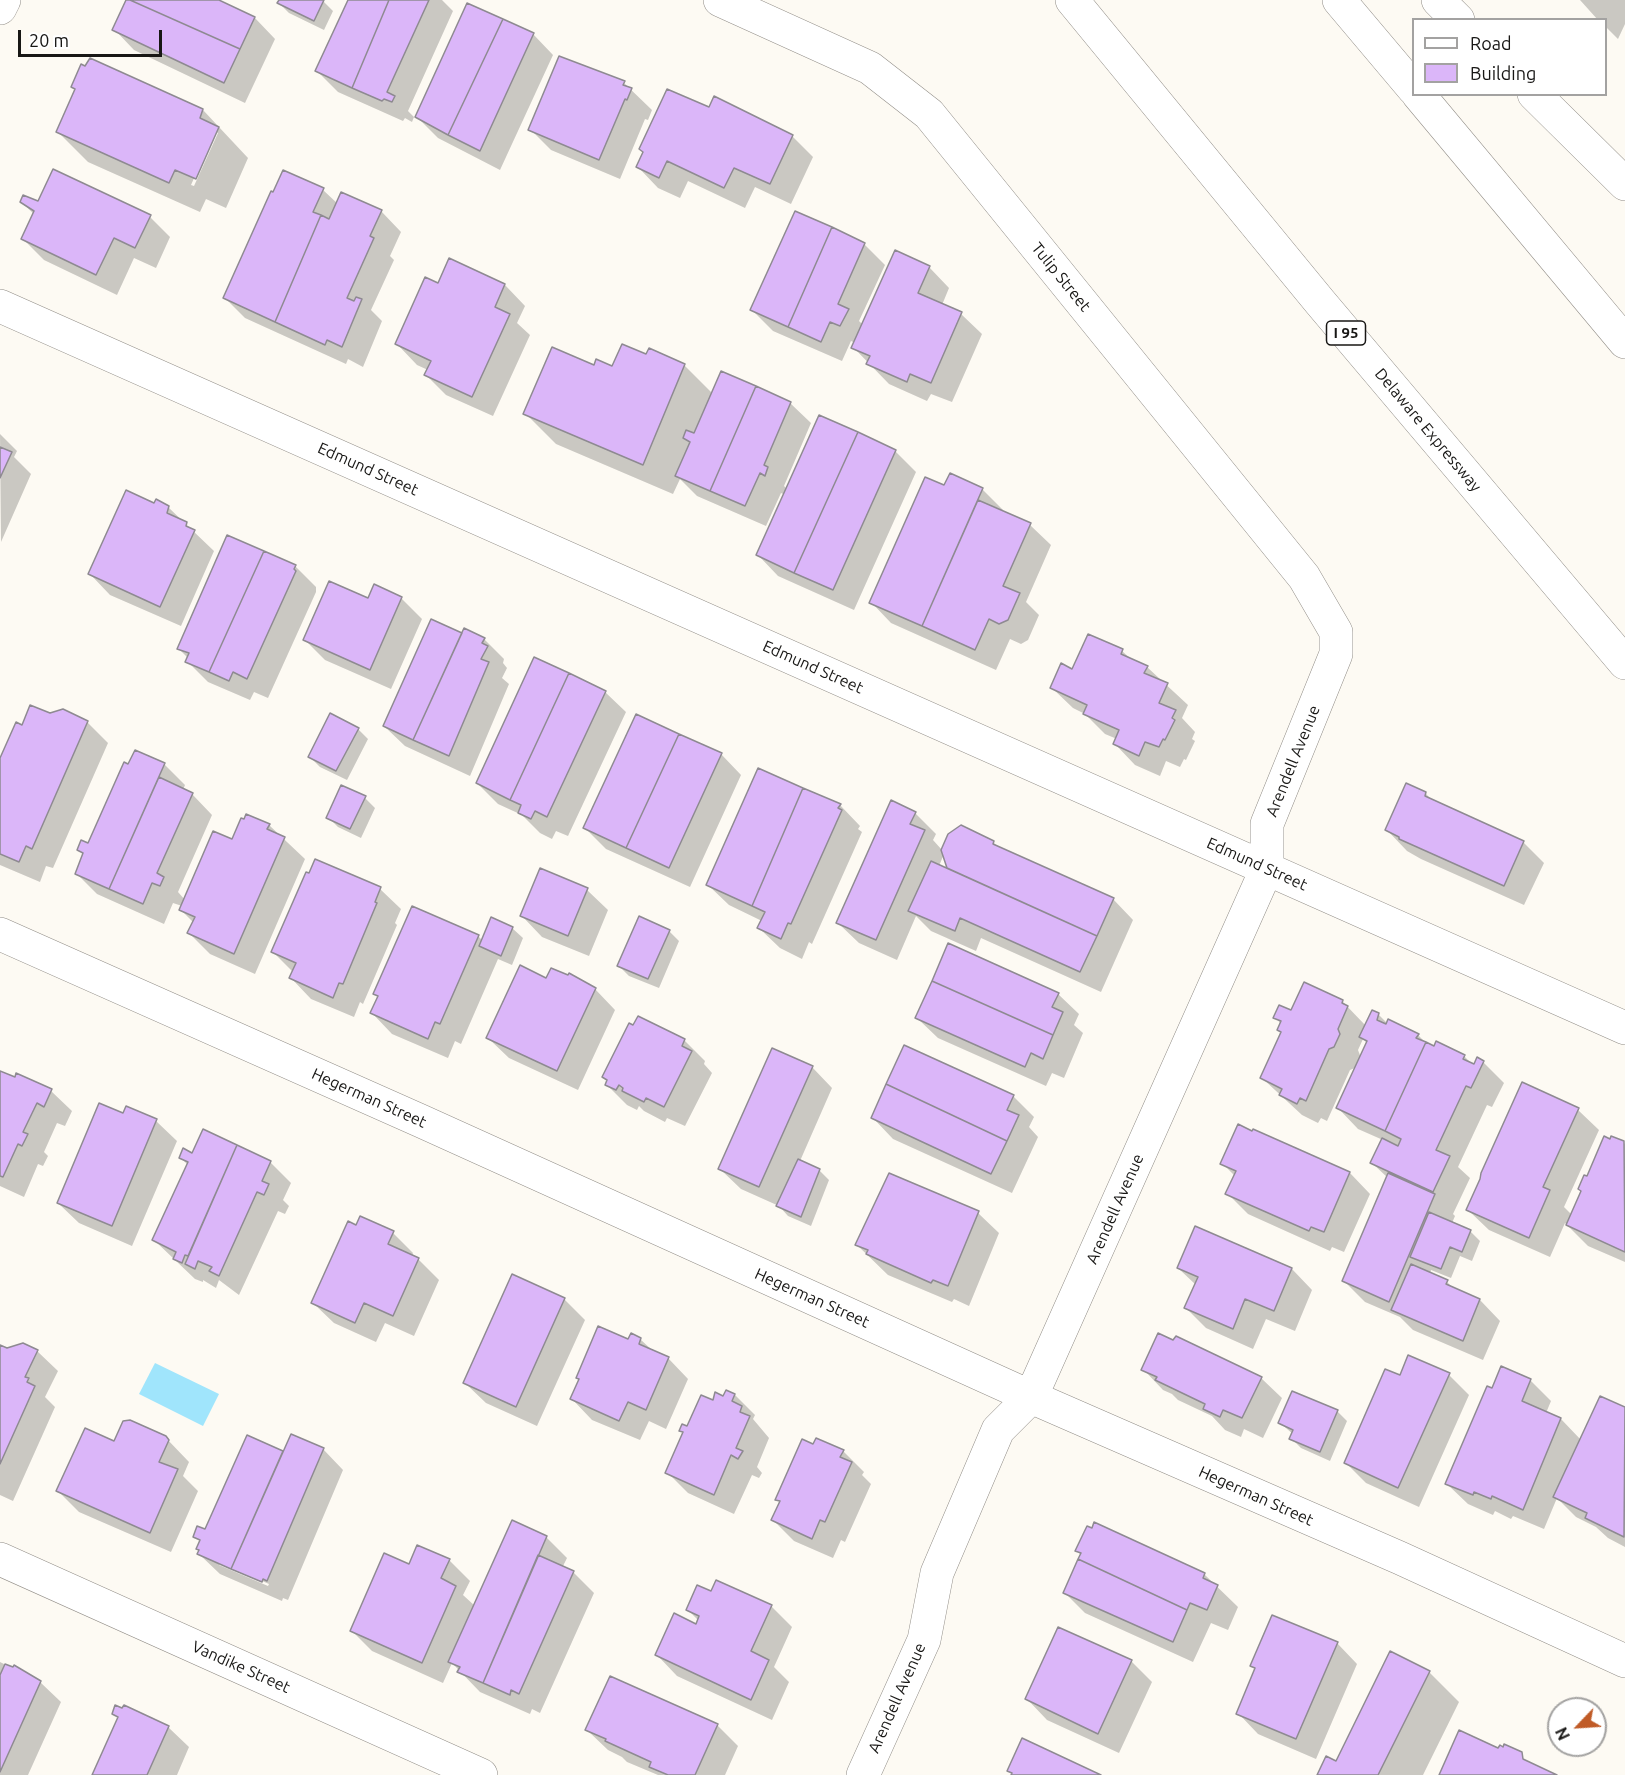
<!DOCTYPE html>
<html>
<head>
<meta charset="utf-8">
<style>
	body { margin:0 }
	#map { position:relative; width:1625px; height:1775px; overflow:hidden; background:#fdfaf3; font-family:Ubuntu,sans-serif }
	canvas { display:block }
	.legend { position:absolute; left:1412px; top:18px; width:195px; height:78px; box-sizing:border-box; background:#fff; border:2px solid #a3a2a1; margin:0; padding:8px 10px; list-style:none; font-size:18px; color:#181715 }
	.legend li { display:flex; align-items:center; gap:12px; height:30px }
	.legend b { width:30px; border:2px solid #a3a2a1 }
	.north { position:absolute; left:1547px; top:1697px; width:60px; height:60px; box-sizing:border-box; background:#fff; border:2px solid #a3a2a1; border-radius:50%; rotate:245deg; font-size:16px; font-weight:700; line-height:24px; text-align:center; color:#181715 }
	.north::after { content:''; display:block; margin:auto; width:21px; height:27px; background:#c05b27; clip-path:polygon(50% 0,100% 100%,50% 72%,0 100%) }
	.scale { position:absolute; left:18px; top:30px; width:144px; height:27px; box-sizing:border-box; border:3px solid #181715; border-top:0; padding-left:8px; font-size:18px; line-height:21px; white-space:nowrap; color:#181715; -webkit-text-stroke:4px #fff; paint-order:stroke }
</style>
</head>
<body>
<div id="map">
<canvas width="1625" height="1775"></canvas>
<ul class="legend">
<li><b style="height:8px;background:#fff"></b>Road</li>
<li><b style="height:16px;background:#dbb6f9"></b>Building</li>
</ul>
<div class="north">N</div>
<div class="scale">20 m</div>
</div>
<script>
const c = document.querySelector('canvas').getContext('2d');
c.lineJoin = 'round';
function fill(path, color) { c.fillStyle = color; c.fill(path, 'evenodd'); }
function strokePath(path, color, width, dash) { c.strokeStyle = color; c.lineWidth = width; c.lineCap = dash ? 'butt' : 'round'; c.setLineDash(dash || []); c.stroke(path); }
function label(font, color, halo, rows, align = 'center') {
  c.font = font + ' Ubuntu,sans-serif'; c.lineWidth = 4.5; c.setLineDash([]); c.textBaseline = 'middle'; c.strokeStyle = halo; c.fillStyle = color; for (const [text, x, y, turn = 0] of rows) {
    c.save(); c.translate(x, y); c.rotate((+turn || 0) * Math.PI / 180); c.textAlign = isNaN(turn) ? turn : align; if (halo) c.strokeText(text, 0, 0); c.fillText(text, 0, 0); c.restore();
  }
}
fill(new Path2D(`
	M155 1363 219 1394 203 1426 139 1394Z`), '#a0e5fc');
fill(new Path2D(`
	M127 0H216L255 18 275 39 245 103 134 50 114 29Z
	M281 0H322L333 11 324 30 289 13 279 3Z
	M349 0H442L453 11 408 111 414 117 412 122 405 118 403 121 338 92 317 71Z
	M1580 0H1625V24L1618 39 1606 27V20H1598Z
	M533 34 553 55 500 170 438 138 417 117Z
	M560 58 624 83 652 110 648 120 645 119 620 179 551 150 530 129Z
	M710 109 792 136 813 157 791 204 755 187 745 208 688 181 680 198 658 188 638 167Z
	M203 110 248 158 226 208 206 199 200 212 88 162 58 132ZM215 131 218 133 194 186 191 185Z
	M323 190 338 204 381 211 401 232 390 256 394 260 371 310 382 321 363 367 348 359 346 364 245 318 225 298Z
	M21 202 150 217 170 237 156 268 134 258 117 295 44 260 23 239 34 214Z
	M864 244 885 265 859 321 863 325 929 267 949 288 942 305 961 314 982 334 952 402 931 394 927 401 889 384 853 347 855 343 851 341 842 361 773 331 752 310Z
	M450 260 505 285 525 306 517 323 530 335 493 416 446 395 426 375 428 370 417 365 397 344 439 285Z
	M650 350 685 366 713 394 790 403 811 423 784 486 787 489 895 451 916 472 854 610 778 576 758 555 785 495 781 493 766 526 697 496 680 479 673 494 556 444 525 413 595 367 613 368 647 356Z
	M0 434 17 451 14 457 31 474 1 542Z
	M945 487 982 489 1003 510 1002 512 1030 525 1051 545 1026 602 1039 615 1028 640 1021 644 1010 639 996 670 891 623 871 602Z
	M154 505 168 507 214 551 181 626 110 595 90 574Z
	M295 566 316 587V592L268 698 254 692 250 700 208 682 187 661 188 658 178 648Z
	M401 598 422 619 391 689 325 660 305 640 369 600Z
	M463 635 484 639 504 659 503 663 507 668 502 678 509 684 470 776 405 746 384 726Z
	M1122 651 1131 659 1147 667 1188 705 1182 718 1195 732 1192 739 1195 741 1186 760 1184 759 1180 767 1166 761 1160 776 1135 765 1115 744 1117 739 1105 734 1085 714 1073 708 1052 688 1073 671Z
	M605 692 626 712 568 836 556 831 552 839 540 833 522 815 498 804 477 783Z
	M63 711 87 722 108 743 53 868 46 866 40 882 0 865V762L23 727Z
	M358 729 368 739 347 780 320 767 310 757Z
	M721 754 741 775 690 887 606 849 585 828Z
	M164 764 185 785 183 790 192 794 212 815 178 892 185 900 233 841 269 825 305 859 255 974 210 954 189 933 194 923 181 910 182 906 173 903 164 924 97 894 76 873 84 855 78 849 88 845 129 766Z
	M1425 793 1434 802 1523 842 1544 863 1524 905 1421 859 1407 851 1387 830Z
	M365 798 375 808 361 838 338 827 328 817Z
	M840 805 860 826 858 829 862 832 812 944 809 942 802 959 780 948 759 928 762 921 729 905 708 885Z
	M915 813 936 834 933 840 942 850 993 842 1000 849 1113 899 1133 920 1101 992 981 938 976 951 931 931 916 916 897 960 859 943 838 923ZM944 854 949 870 939 866Z
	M541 870 587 890 608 910 589 956 542 937 522 916Z
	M380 889 401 909 395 923 397 925 363 1004 360 1002 354 1017 311 999 291 978 293 972 273 952Z
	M413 908 478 936 483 941 512 928 523 938 512 965 498 959 461 1044 455 1041 448 1058 392 1034 372 1013 379 998 375 994Z
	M669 931 679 941 659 988 629 976 619 966Z
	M547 980 595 989 615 1010 578 1090 509 1058 488 1038Z
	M1058 994 1079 1014 1074 1025 1083 1033 1064 1078 1052 1073 1046 1086 938 1038 917 1018Z
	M1342 1001 1366 1026 1378 1014 1388 1024 1418 1035 1428 1045 1464 1056 1473 1065 1483 1062 1504 1083 1492 1107 1487 1105 1458 1167 1470 1178 1453 1214 1455 1216 1452 1223 1470 1231 1480 1241 1472 1261 1460 1256 1451 1278 1431 1270 1430 1274 1447 1282 1455 1290 1480 1300 1500 1321 1483 1360 1413 1330 1400 1317 1365 1302 1344 1281 1388 1178 1372 1163 1383 1140 1358 1129 1338 1108 1357 1067 1350 1070 1327 1121 1321 1118 1318 1123 1302 1115 1262 1078 1282 1033 1281 1024 1275 1017 1291 1012ZM1363 1039 1367 1043 1361 1058 1358 1050Z
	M684 1040 705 1061 704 1064 712 1073 685 1126 667 1118 665 1122 644 1111 639 1106 637 1110 627 1105 606 1084Z
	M812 1067 832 1088 800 1161 819 1170 829 1180 811 1226 788 1216 779 1206 741 1189 720 1169Z
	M0 1072 15 1079 17 1075 51 1091 72 1111 65 1126 57 1123 44 1152 48 1156 43 1166 38 1164 24 1197 0 1186Z
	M1013 1096 1034 1117 1029 1127 1038 1137 1012 1193 893 1139 873 1118Z
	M127 1108 156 1121 177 1141 132 1246 79 1223 58 1203 124 1115Z
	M1578 1110 1599 1130 1564 1207 1572 1215 1587 1178 1623 1142 1625 1144V1262L1588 1246 1565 1223 1550 1257 1489 1230 1468 1210Z
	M203 1131 270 1162 291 1183 283 1200 289 1206 285 1214 278 1211 239 1295 219 1280 216 1288 203 1280V1282L195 1279 154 1240 188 1165 181 1158 193 1155Z
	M1254 1131 1350 1173 1370 1194 1344 1252 1332 1247 1330 1251 1248 1214 1227 1193 1235 1176 1222 1163Z
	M978 1213 999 1233 969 1306 954 1299 952 1302 888 1275 857 1245Z
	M357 1227 393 1233 413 1253 412 1256 418 1259 439 1280 414 1336 385 1323 376 1342 334 1323 313 1303Z
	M1196 1228 1292 1269 1312 1290 1295 1331 1266 1319 1253 1349 1206 1328 1186 1308 1196 1285 1178 1268Z
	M564 1299 585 1320 537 1426 486 1403 465 1383Z
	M640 1339 653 1351 668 1358 688 1379 666 1429 649 1421 640 1440 592 1420 572 1399Z
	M0 1346 7 1350 37 1351 58 1371 45 1397 55 1407 13 1501 0 1495Z
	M1143 1369 1261 1378 1282 1398 1263 1438 1244 1429 1241 1437 1225 1430 1212 1416 1178 1400 1172 1394 1163 1390Z
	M1449 1375 1469 1395 1419 1507 1366 1483 1345 1462 1401 1377Z
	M1530 1380 1551 1401 1546 1413 1561 1419 1581 1440 1601 1398 1625 1409V1547L1608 1538 1596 1527 1576 1517 1557 1498 1544 1529 1513 1516 1511 1519 1495 1511 1493 1515 1468 1504 1447 1484 1493 1390Z
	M735 1395 755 1415 753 1419 769 1438 757 1467 762 1473 759 1478 752 1475 734 1514 688 1493 667 1472 684 1434 681 1430 688 1428 714 1402Z
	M1337 1411 1347 1421 1330 1461 1301 1448 1291 1438 1293 1434 1280 1423Z
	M248 1436 284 1453 323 1449 343 1470 288 1600 283 1598 282 1601 220 1574 199 1554 200 1551 197 1548 201 1542 194 1536 206 1531ZM219 1562 269 1584 268 1586 219 1565Z
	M165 1437 189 1462 183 1476 198 1491 171 1552 79 1512 58 1491 115 1443Z
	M814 1446 843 1451 864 1472 862 1475 871 1484 845 1542 841 1540 833 1558 794 1541 773 1520 781 1503 777 1499Z
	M546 1537 567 1558 562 1568 573 1572 594 1593 540 1713 532 1709 530 1714 480 1692 452 1663 443 1683 372 1651 352 1631 409 1566 449 1560 470 1581 463 1595 475 1606Z
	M1077 1551 1204 1574 1238 1607 1228 1630 1211 1623 1193 1662 1085 1613 1065 1593 1081 1555Z
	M712 1593 771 1606 792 1627 774 1667 789 1682 772 1720 677 1676 657 1655 697 1626 699 1621 688 1610Z
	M1337 1643 1357 1664 1316 1759 1258 1734 1238 1713 1256 1670 1252 1666Z
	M1131 1661 1152 1682 1119 1753 1047 1720 1027 1699Z
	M0 1662 40 1682 61 1702 28 1775H0Z
	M1429 1672 1459 1702 1423 1775H1318L1336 1763Z
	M113 1713 168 1727 189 1747 177 1775H94L119 1719Z
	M717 1725 738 1746 725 1775H658L627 1762 622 1757 608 1750 587 1730Z`), '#0003');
const building = new Path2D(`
	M126 0H130L240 49 224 83 112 30Z
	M130 0H219L255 17 240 49Z
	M279 0H324L314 21 277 3Z
	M348 0H389L352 88 315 71Z
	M389 0H429L387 92 395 96 392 102 384 99 382 101 352 88Z
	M467 3 503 19 448 135 415 117Z
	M503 19 534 33 480 151 448 135Z
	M559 56 625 81 623 85 632 88 627 100 625 99 599 160 528 130Z
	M90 58 203 109 200 118 219 127 196 179 175 170 169 183 56 132 75 89 71 87 81 64 85 66Z
	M667 89 709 107 714 96 793 135 770 184 734 168 724 188 667 161 659 178 636 167 643 152 639 149Z
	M53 169 151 215 135 248 114 238 96 275 21 239 34 211 20 202 23 195 38 201Z
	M283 170 324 188 313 212 321 215 275 322 223 298 271 191 273 192Z
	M341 192 382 210 370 236 374 238 347 298 354 301 356 297 362 299 342 347 327 340 325 345 275 322 321 215 329 219Z
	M795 211 832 227 788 327 750 310Z
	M832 227 865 243 838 304 849 309 840 326 830 322 821 342 788 327Z
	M895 250 930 266 918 293 962 312 931 383 910 374 907 382 866 364 870 356 851 348Z
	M449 258 505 284 495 307 510 314 472 397 424 375 431 361 395 344 425 277 438 283Z
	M622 344 646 354 649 348 685 364 643 465 523 414 552 347 594 365 596 359 612 366Z
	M721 371 756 386 710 491 675 476 690 442 683 438 686 430 694 433Z
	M756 386 791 402 764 465 768 467 765 476 760 473 745 506 710 491Z
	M819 415 858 432 794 573 756 555Z
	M858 432 896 450 833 590 794 573Z
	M0 447 12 452 0 478Z
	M950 473 983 488 922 626 869 603 925 477 944 485Z
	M126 490 154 503 156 499 169 506 167 513 187 522 186 526 195 530 160 607 88 574Z
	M978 500 1031 523 1003 586 1020 593 1008 620 999 624 989 619 975 650 922 626Z
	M227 535 264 551 209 672 185 662 189 653 177 649Z
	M264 551 296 565 294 569 296 571 247 679 233 672 229 681 209 672Z
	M329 581 368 598 374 584 402 597 370 670 303 640Z
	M431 619 462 633 413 740 383 726Z
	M464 628 485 638 482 643 488 646 481 659 489 662 449 756 413 740Z
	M1088 634 1123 649 1121 654 1148 666 1144 673 1168 683 1159 703 1176 710 1172 718 1175 720 1165 740 1163 739 1159 747 1145 742 1139 756 1113 744 1119 730 1083 714 1087 705 1050 688 1061 663 1072 669Z
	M534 657 569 673 510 800 476 783Z
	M569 673 606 691 547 817 535 811 531 819 518 813 521 805 510 800Z
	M30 705 50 713 63 709 88 721 32 849 26 846 19 862 0 854V758L16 722 22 725Z
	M330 713 359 728 336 771 308 757Z
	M636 714 679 734 626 848 583 828Z
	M679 734 722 753 669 868 626 848Z
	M135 750 165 763 109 889 75 874 83 853 77 850 81 840 88 843 124 762 128 764Z
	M758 768 803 788 752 906 706 885Z
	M159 777 193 793 157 873 164 877 160 886 152 883 143 904 109 889Z
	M1406 783 1426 792 1425 796 1524 841 1504 886 1399 839V837L1385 830Z
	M341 785 366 796 350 829 326 818Z
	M803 788 841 804 838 808 842 810 791 924 788 923 781 939 757 928 765 912 752 906Z
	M891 800 916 812 910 824 925 830 876 940 836 923Z
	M246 814 270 824 267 829 285 837 234 954 187 933 195 917 179 910 213 831 232 839 241 818 244 819Z
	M961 825 994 841 993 844 1114 898 1097 936 947 868 941 850 948 834Z
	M315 859 381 887 375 902 377 903 343 984 339 983 333 998 289 978 296 963 271 952 306 872 309 873Z
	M931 861 1097 936 1080 972 960 918 955 931 908 911Z
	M540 868 588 888 568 936 520 916Z
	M412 906 479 935 440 1024 435 1022 428 1039 370 1013 378 996 373 994Z
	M639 916 670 930 648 979 617 966Z
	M491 917 513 927 501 956 479 946Z
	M948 943 1059 993 1052 1007 1063 1012 1053 1035 932 981Z
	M520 965 546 978 551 968 568 975 569 973 596 988 557 1071 486 1038Z
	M932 981 1053 1035 1043 1059 1031 1053 1025 1067 915 1018Z
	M1304 982 1343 1000 1342 1003 1348 1006 1338 1029 1340 1034 1334 1047 1329 1049 1306 1101 1300 1098 1297 1104 1279 1095 1282 1089 1260 1078 1281 1032 1277 1030 1281 1021 1273 1018 1279 1005 1291 1010Z
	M1372 1010 1379 1013 1377 1020 1386 1024 1388 1019 1419 1034 1416 1038 1426 1042 1385 1131 1336 1108 1367 1041 1359 1037Z
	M638 1016 685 1039 682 1046 692 1051 664 1107 646 1098 644 1102 622 1091 623 1088 619 1085 616 1090 605 1085 607 1080 602 1077 629 1023 633 1025Z
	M1436 1041 1465 1055 1463 1059 1474 1064 1477 1057 1484 1061 1471 1088 1466 1086 1436 1150 1450 1156 1433 1192 1370 1163 1382 1138 1398 1146 1401 1139 1385 1131 1426 1042 1434 1046Z
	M904 1045 1014 1095 1007 1110 1019 1115 1007 1141 886 1084Z
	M772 1048 813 1066 759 1187 718 1169Z
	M0 1071 15 1077 16 1073 52 1089 44 1107 37 1103 23 1132 28 1134 22 1146 18 1144 3 1177 0 1176Z
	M1522 1082 1579 1108 1543 1187 1550 1190 1529 1238 1466 1210 1480 1179 1481 1173Z
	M886 1084 1007 1141 991 1174 871 1118Z
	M99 1103 123 1113 126 1106 157 1119 112 1226 57 1203Z
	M1238 1124 1252 1131 1253 1129 1350 1172 1324 1232 1311 1227 1309 1231 1225 1194 1236 1171 1220 1164Z
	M203 1129 237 1145 188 1256 185 1255 182 1263 173 1259 176 1252 152 1240 188 1162 179 1158 183 1148 192 1153Z
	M1604 1136 1610 1139 1611 1136 1624 1141 1625 1252 1566 1225 1581 1191 1578 1189 1584 1175 1587 1176Z
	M237 1145 271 1161 262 1181 269 1184 264 1195 257 1192 219 1276 209 1271 212 1267 198 1261 195 1269 185 1264Z
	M798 1159 820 1169 801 1217 776 1206Z
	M889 1173 979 1211 948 1286 933 1280 931 1283 866 1254 868 1250 855 1245Z
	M1388 1173 1435 1194 1389 1302 1342 1281Z
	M1429 1212 1471 1230 1462 1252 1450 1247 1441 1269 1410 1257Z
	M360 1216 394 1231 388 1244 419 1258 393 1316 364 1303 355 1323 311 1303 348 1221 356 1225Z
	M1195 1226 1292 1268 1274 1311 1245 1299 1233 1329 1184 1308 1198 1277 1177 1268Z
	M1411 1264 1448 1280 1446 1284 1480 1299 1463 1341 1391 1310Z
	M512 1274 565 1298 516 1407 463 1383Z
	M598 1326 628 1339 631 1333 641 1338 639 1344 669 1357 646 1410 628 1402 619 1421 570 1399 579 1379 576 1378Z
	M1158 1333 1173 1340 1176 1336 1262 1377 1242 1418 1223 1410 1220 1417 1203 1409 1205 1404 1155 1380 1157 1377 1141 1370Z
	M23 1343 38 1350 25 1377 29 1378 27 1382 35 1386 0 1464V1345L7 1348Z
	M1408 1355 1450 1373 1398 1488 1344 1463 1385 1369 1400 1375Z
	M1501 1366 1531 1379 1522 1401 1561 1418 1523 1510 1492 1496 1491 1499 1474 1492 1473 1495 1445 1484 1487 1386 1492 1388Z
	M726 1390 735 1394 732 1401 742 1406 740 1412 750 1416 736 1448 743 1451 738 1459 731 1455 714 1495 665 1473 683 1432 679 1431 682 1424 687 1426 701 1395 713 1400 715 1392 723 1396Z
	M1292 1391 1338 1410 1320 1452 1289 1439 1293 1430 1278 1423Z
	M1600 1396 1625 1407 1624 1537 1585 1518 1587 1513 1553 1497Z
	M130 1420 166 1436 169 1440 159 1462 178 1469 150 1533 56 1491 85 1428 114 1441 123 1421Z
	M291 1434 324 1448 267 1581 263 1579 262 1582 231 1569Z
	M247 1435 283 1451 231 1569 197 1554 199 1550 196 1549 200 1540 193 1537 197 1526 205 1529Z
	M816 1438 844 1450 840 1457 852 1462 825 1522 820 1520 812 1539 771 1520 780 1501 775 1500 802 1439 813 1444Z
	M512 1520 547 1536 483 1683 457 1672 460 1667 448 1662Z
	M1094 1522 1205 1573 1203 1578 1218 1585 1207 1610 1190 1603 1187 1610 1078 1559 1081 1553 1075 1551 1087 1526 1092 1528Z
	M417 1545 450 1559 441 1578 456 1586 422 1663 350 1631 384 1553 409 1564Z
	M538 1555 574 1571 519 1694 511 1690 510 1695 483 1683Z
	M1078 1559 1187 1610 1173 1642 1063 1593Z
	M716 1580 772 1605 751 1651 769 1660 751 1700 655 1655 674 1613 696 1624 699 1616 686 1610 697 1585 711 1591Z
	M1272 1615 1338 1642 1296 1739 1236 1714 1255 1668 1250 1666Z
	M1058 1627 1132 1660 1098 1734 1025 1699Z
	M1390 1651 1430 1671 1378 1775H1317L1326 1756 1336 1761Z
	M5 1664 13 1667 14 1665 41 1681 0 1772V1675Z
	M610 1676 718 1724 695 1775H668L649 1767 651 1762 605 1741 606 1739 585 1730Z
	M115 1705 122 1708 124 1705 169 1726 147 1775H92L118 1717 112 1714Z
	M1459 1730 1498 1748 1500 1745 1503 1747 1504 1744 1522 1752 1523 1759 1557 1775H1439Z
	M1022 1738 1101 1775H1011L1012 1773 1007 1771Z`);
fill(building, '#dbb6f9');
strokePath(building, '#8e8a91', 1.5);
const minor = new Path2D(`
	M720 0 870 68 929 114 1304 577 1336 632V654L1267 824V868L1031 1397 998 1430 937 1573 924 1640 863 1775
	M0 8 4 0
	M0 306 1625 1028
	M0 934 421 1121 1031 1397 1400 1558 1625 1661
	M0 1559 481 1775`);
const motorway = new Path2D(`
	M1072 0 1320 302 1625 663
	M1339 0 1414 89
	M1438 0 1458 20
	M1418 94 1625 342
	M1534 94 1625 184`);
strokePath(minor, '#928e88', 34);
strokePath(motorway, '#928e88', 34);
strokePath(minor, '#fff', 33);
strokePath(motorway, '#fff', 33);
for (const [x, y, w] of [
	[1346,333,39]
]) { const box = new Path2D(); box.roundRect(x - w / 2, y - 12, w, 24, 4.5); c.fillStyle = '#fff'; c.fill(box); strokePath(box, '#181715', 1.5); }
label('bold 15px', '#181715', null, [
	["I 95",1346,333]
]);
label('16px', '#181715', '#fff', [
	["Tulip Street",1061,277,51],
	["Delaware Expressway",1428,430,50],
	["Edmund Street",368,469,24],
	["Edmund Street",813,667,24],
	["Arendell Avenue",1293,761,-68],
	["Edmund Street",1257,864,24],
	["Hegerman Street",369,1098,24],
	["Arendell Avenue",1115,1209,-66],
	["Hegerman Street",812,1298,24],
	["Hegerman Street",1256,1496,24],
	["Vandike Street",241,1667,24],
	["Arendell Avenue",897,1698,-66]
]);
</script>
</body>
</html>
